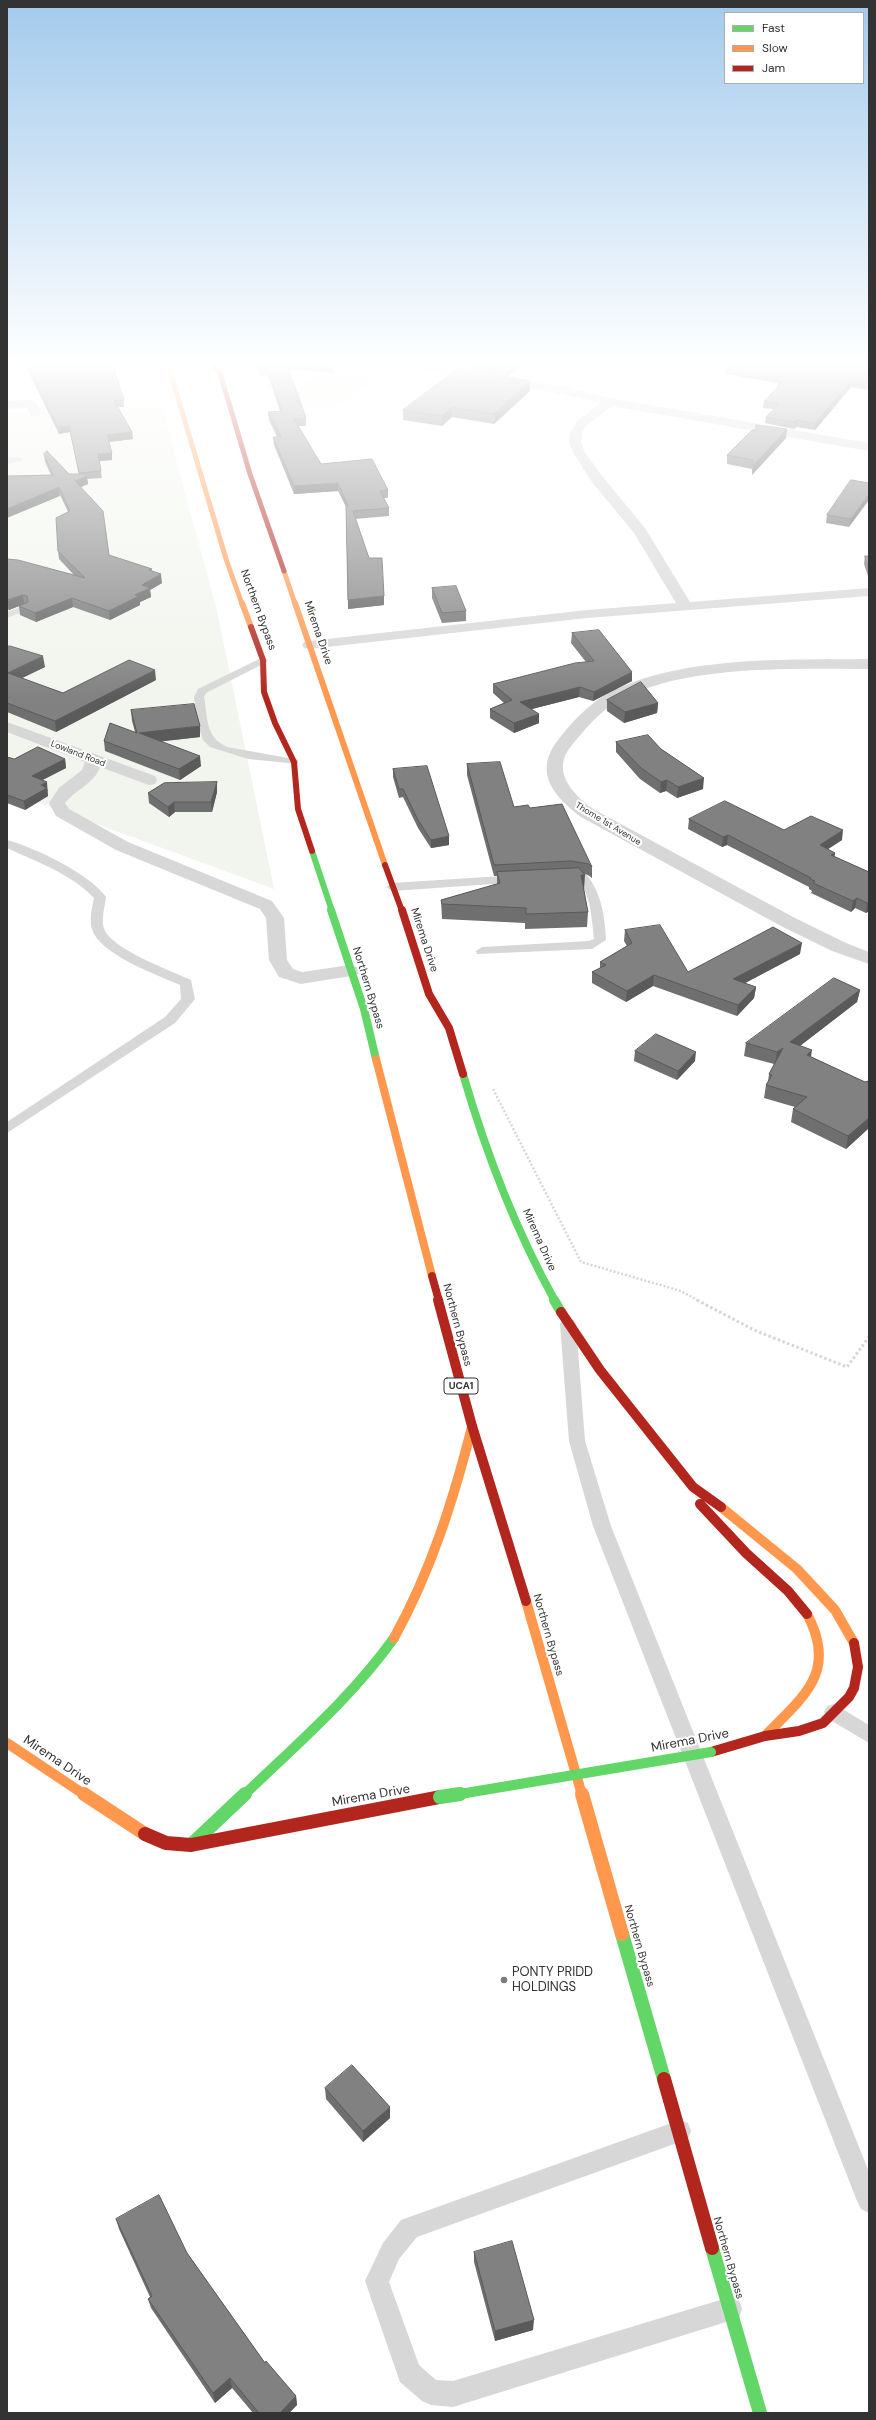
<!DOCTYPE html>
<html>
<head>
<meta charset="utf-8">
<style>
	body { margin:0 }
	#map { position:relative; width:876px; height:2420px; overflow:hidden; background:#fff; font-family:"DM Sans",sans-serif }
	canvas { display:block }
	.frame { position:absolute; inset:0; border:8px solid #333; pointer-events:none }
	.legend { position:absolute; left:724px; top:12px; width:140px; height:72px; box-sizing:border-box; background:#fff; border:1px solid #adadad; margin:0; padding:5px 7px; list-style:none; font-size:12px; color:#333 }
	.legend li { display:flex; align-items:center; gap:8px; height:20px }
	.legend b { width:20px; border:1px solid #adadad }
</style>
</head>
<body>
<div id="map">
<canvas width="876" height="2420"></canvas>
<div class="frame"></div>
<ul class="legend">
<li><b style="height:5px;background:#63d668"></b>Fast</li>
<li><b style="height:5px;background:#ff974d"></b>Slow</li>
<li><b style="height:5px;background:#b3261e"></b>Jam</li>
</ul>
</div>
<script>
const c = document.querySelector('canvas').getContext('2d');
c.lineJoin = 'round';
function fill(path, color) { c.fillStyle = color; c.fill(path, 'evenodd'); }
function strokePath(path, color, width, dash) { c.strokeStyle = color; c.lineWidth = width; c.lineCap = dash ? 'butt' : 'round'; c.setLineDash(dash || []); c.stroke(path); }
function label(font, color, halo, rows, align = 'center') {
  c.font = font + ' "DM Sans",sans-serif'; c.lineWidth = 4; c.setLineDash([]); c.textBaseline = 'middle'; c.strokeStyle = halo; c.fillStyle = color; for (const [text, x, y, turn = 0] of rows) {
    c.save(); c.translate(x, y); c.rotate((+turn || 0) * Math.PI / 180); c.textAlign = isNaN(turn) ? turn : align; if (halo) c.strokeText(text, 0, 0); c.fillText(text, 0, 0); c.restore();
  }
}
fill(new Path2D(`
	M338 361 388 369 332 409 274 401Z
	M162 407 217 611 274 889 7 791V413Z`), '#f1f5ed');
strokePath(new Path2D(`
	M493 1089 581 1262 681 1291 699 1301`), '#d6d6d6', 2.5, [2, 2]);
strokePath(new Path2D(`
	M697 1300 754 1330 847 1367 869 1337`), '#d6d6d6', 3, [2.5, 2.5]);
fill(new Path2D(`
	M56 361H64L67 367 126 363V361H181L177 363 64 372H61Z
	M7 458 19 457 23 460 7 464Z
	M25 605 28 606V610L7 618V612Z
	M263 657 268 660 267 662 206 693 204 697C208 718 205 737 227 747L294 759 298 760V764L248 759 210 747 203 740 198 725 194 697 198 689Z
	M7 840C34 847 90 874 106 897 105 907 100 921 105 931 115 950 171 971 191 980L195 999 175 1023 7 1133V1122L165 1017 181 999 180 985C157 975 99 954 92 929 89 919 92 908 94 898 70 873 37 862 7 848Z
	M566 873 587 875C602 895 605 917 606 940L592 949 477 954 476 951 482 947 589 941 594 939C592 920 591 897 579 881L562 880 560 877 562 874Z
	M518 875 522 876 524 879 522 882 392 891 386 887 392 883Z
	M568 1318 574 1320 576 1324 585 1441 611 1526 869 2172V2213L861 2209 857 2201 593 1526 569 1441 560 1324 562 1320Z
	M834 1704 869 1725V1743L827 1718 824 1712 827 1706Z
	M680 2120 688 2123 691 2131 688 2139 417 2237 399 2259 389 2282 419 2365 436 2380 453 2381 730 2297 739 2300 742 2309 739 2318 453 2407 431 2405 422 2401 400 2382 365 2281 383 2243 401 2220Z`), '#d7d7d7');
fill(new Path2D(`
	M382 361H406L552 384 610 398 869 443V451L612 406 586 426 582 432 581 442 584 451 602 476 645 528 690 602 869 588V596L587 618 309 649 304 648 302 645 304 642 309 641 587 610 676 603 634 533 592 482 572 451 569 442 570 432 577 421 601 403 552 392 388 364Z
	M32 400 38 404 41 413 39 416H31L27 408 7 409V401Z
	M869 659V669C794 669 684 664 618 701 599 712 585 729 572 745 550 770 572 794 593 809L795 918 846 943 869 952V964L832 951 781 926 581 817C556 798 534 775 555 744 568 726 587 705 607 694 678 655 790 660 869 659Z
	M7 722 155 776 157 780 155 784 149 785 100 767C95 783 75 790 65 803L69 809 128 842 272 901 284 918 287 960 293 969 302 972 350 965 357 967 360 971 357 975 301 984 279 977 269 960 266 918 260 909 116 850 56 816 49 803 59 788 82 770 85 762 7 732Z`), '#d7d7d7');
strokePath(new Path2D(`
	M312 851 332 911`), '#63d668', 6);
strokePath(new Path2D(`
	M331 910 364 1009 376 1059
	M463 1074C486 1153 515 1229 555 1301`), '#63d668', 8);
strokePath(new Path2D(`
	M554 1300 561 1312
	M244 1795C296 1745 352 1697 394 1638`), '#63d668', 10);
strokePath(new Path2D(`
	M191 1845 245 1794
	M622 1934 664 2079
	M712 2248 760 2413`), '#63d668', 14);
strokePath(new Path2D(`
	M167 361 226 559 242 604
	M284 571 295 604`), '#ff974d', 5);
strokePath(new Path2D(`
	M242 603 251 627
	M295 603 385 865`), '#ff974d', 6);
strokePath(new Path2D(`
	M376 1059 432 1276`), '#ff974d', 8);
strokePath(new Path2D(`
	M721 1507 797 1569 835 1610 854 1643
	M526 1601 582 1795
	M394 1638C431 1571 453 1501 472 1427
	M765 1736C804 1696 838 1672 807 1614
	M7 1743 85 1795`), '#ff974d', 10);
strokePath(new Path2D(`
	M84 1794 145 1834
	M582 1794 622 1934`), '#ff974d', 14);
strokePath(new Path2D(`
	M210 361 220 373 250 474 284 571`), '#b3261e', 5);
strokePath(new Path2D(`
	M251 627 263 660 264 692 275 723 294 762 298 809 312 851
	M385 865 402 911`), '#b3261e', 6);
strokePath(new Path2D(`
	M402 910 429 994 449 1028 463 1074
	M432 1276 439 1301`), '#b3261e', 8);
strokePath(new Path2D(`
	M438 1300 472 1426 526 1601
	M561 1312 600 1370 693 1487 721 1507
	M700 1504 746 1553 788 1591 807 1614
	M711 1752 765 1736 799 1731 823 1723 849 1697 854 1688 858 1667 854 1643`), '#b3261e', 10);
strokePath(new Path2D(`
	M145 1834 166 1843 191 1845 440 1797
	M664 2079 712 2248`), '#b3261e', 14);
strokePath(new Path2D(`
	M454 1795 711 1752`), '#63d668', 10);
strokePath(new Path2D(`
	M440 1797 460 1794`), '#63d668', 14);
fill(new Path2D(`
	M27 361 59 366 124 400V407H118L132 432 133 439 109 442 112 453V460L99 461 102 478 87 479 88 484 81 487 109 555 152 571 162 583 150 590 151 597 140 602V605L110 620 73 607 36 622 20 615 19 606 9 610 7 609V559L74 575 59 559 58 551 68 512 45 462 44 454 69 474H79L70 432 59 434 28 371Z
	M65 361H110L111 363 68 365Z
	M251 361H327L334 366V373L288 369 306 418V426H298L321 464 388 490V498H384L389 508V516L355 519 369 558 384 596V605L348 609 346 507 338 491 294 494 274 445 273 437H277L269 420 268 412 280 411 268 375 260 376Z
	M449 361H530L508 376 470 370V365L449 363Z
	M701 361H869V390L851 387 815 430 796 427 794 429 765 423 766 417 774 409 763 408 764 401 779 387H778V383L725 374 726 368 729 365Z
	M530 391 494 424 452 417 442 426 403 420V410Z
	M786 438 752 475V469L727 464V455Z
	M869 483 849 527 826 523 827 515Z
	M865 556H869V579L864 564Z
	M432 588 466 611V621L442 623 432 598Z
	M572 633 632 672V681L593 701 579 697 532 709 539 723 514 733 490 718V709L504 703 493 693V684L586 662 571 643Z
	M7 647 45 667 21 678 63 693 156 680 56 732 7 712Z
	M607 700 658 703 657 713 624 723 607 711Z
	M131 710 200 737 161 741 201 766 180 780 105 751 104 741 135 732 132 721Z
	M616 742 661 749 703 789 677 798 666 791 660 793 640 779 616 752Z
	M7 757 14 759H65L66 768 42 780 48 791H47L48 796 25 810 7 803Z
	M467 764 514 807 530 808 592 867V878L588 875 584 874V890L588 912 587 927 525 929V923L442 919 441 900 497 884V876H494L467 775Z
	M393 769 449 845 431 848 418 828 403 797 399 798 393 777Z
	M217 782V792L212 812H175L169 817 149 803 148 793Z
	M689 819 784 830 842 840 828 849 835 857 869 872V911L866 913 855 908 851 912 811 893 812 891 809 889V887L727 845 722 847 688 829Z
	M625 930 688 972 800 954 745 983 756 987 754 998 737 1016 653 986 626 1002 592 983V972L600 968V962L627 946 624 941Z
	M860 990 857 1002 800 1046 811 1057 865 1082 869 1081V1128L846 1149 791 1122 793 1109 795 1107 764 1098 766 1085 768 1082 769 1074 774 1064 744 1056 746 1043Z
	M635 1051 695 1061 677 1080 634 1061Z
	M325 2088 390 2118 363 2142 326 2099Z
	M116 2219 187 2253 265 2363 296 2396 297 2405 289 2413H253L232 2388 215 2403 151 2308 148 2299 150 2297 119 2229Z
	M474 2252 533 2330 495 2341 474 2262Z`), '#6f6f6f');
fill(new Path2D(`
	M67 361H110L111 363 68 365Z
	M521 361H530L508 376 509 369Z
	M530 381V391L494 424V414Z
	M851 381V387L815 430V424Z
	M452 407V417L442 426V416Z
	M797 420 796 427 794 429 795 422Z
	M69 426 70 432 59 434 58 427Z
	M787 429 786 438 752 475 753 466Z
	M132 432 133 439 108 442 107 435Z
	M112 453V460L99 461 98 454Z
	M87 476 88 484 76 489 75 481Z
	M338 483V491L294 494V486Z
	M59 487 60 496 7 518V509Z
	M869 494V500L849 527 851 519Z
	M161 574 162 583 150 590 151 597 140 602V605L110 620 109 611 135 595 142 585Z
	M23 595 24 604 9 610 8 601Z
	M384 596V605L348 609V600Z
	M72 598 73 607 36 622 35 613Z
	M43 656 45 667 10 684 8 673Z
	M155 670 156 680 56 732 55 721Z
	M632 672V681L593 701 594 692Z
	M580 687 579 697 520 712V702Z
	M658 703 657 713 624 723 625 712Z
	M539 714V723L514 733V723Z
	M200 726V737L140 744 139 733Z
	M200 756 201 766 180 780 179 769Z
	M65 759 66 768 33 785 32 776Z
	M704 778 703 789 677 798 678 787Z
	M667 780 666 791 660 793 661 782Z
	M47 782 48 796 25 810 24 801 41 785Z
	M217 782V792L212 812 211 802Z
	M174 802 175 812 169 817 168 807Z
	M843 830 842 840 819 855 820 845Z
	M728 835 727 845 722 847 723 837Z
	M449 836V845L431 848V840Z
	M835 853 834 863 831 855Z
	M581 875H585L584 890Z
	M857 898 855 908 851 912 853 901Z
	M869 902V911L866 913 867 903Z
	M802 943 800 954 732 990 733 979Z
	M654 975 653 986 626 1002 627 991Z
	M756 987 754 998 737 1016 738 1005Z
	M860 990 857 1002 788 1055 790 1042Z
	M783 1048 775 1065 777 1052Z
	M812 1050 810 1063 807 1055Z
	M696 1052 695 1061 677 1080 678 1071Z
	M869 1118V1128L846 1149 848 1136Z
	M390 2107V2118L363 2142V2131Z
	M534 2320 533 2330 495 2341V2331Z
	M230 2378 232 2388 215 2403 213 2393Z
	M296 2396 297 2405 289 2413H280Z`), '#5a5a5a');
const building = new Path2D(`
	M27 361H56L59 366 112 363 124 400 114 401 132 432 107 435 112 453 98 454 101 471 79 473 69 426 58 427 28 364Z
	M255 361H327L334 366 286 361 306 418 294 419 321 464 372 459 388 490 380 491 389 508 353 511 369 558H382L384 596 348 600 346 506H348L338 483 294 486 273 437H281L268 412 282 411 268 368H260Z
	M473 361H521L509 369 470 363Z
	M735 361H869V384L851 381 815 424 797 420 795 422 766 417 779 404 764 401 784 381H778L781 377 726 368Z
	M459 368 530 381 494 414 452 407 442 416 403 410Z
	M756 425 787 429 753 466V460L727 455 752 430H756Z
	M47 451 69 474H86L87 476 75 481 103 511 109 555 152 569 149 570 161 574 142 585 150 588 135 595 139 596 109 611 72 598 35 613 19 606 28 602 27 596 23 595 7 600V559L18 560 85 578 58 551 56 518 70 511 59 487 7 509V476L53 475 44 454Z
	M851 480 869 483V494L851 519 827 515Z
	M865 556H869V569Z
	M456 586 466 611 442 613 432 588Z
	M599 630 632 672 594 692 580 687 520 702 539 714 514 723 490 709 512 700 493 684 575 663 594 661 572 633Z
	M10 646 43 656 8 673 63 693 129 660 155 670 55 721 7 703V647Z
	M641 682 658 703 625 712 607 700Z
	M194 704 200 726 139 733 200 756 179 769 104 741 110 723 137 733 131 710Z
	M648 735 661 749 704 778 678 787 667 780 661 782 641 768 616 742Z
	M38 747 65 759 32 776 47 782 41 785 47 788 24 801 7 795V757L14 759Z
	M500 762 514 807 528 805 530 808 562 804 592 867 589 864 571 861 494 865 467 764Z
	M427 766 449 836 431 840 418 820 403 789H399L393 769Z
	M217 782 211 802H174L168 807 148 793 164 783Z
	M725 801 784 830 811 816 843 830 820 845 835 853 831 855 869 872V902L867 903 857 898 853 901 813 883 815 881 810 879 811 878 728 835 723 837 689 819Z
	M579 868 585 875H581L588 912 526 914V908L442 904 441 900 500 883 497 872Z
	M660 925 688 972 773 927 802 943 733 979 756 987 738 1005 654 975 627 991 592 972 606 965 600 962 632 943 625 930Z
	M834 978 860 990 790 1042 812 1050 807 1055 865 1082 869 1081V1118L848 1136 793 1109 807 1097 766 1085 772 1075 769 1074 783 1048 777 1052 746 1043Z
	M656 1034 696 1052 678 1071 635 1051Z
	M352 2065 390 2107 363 2131 325 2088Z
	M159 2195 187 2253 265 2363 266 2361 296 2396 280 2413H259L230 2378 213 2393 148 2299 152 2296 116 2219Z
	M512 2241 534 2320 495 2331 474 2252Z`);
fill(building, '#818181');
strokePath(building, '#5a5a5a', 1);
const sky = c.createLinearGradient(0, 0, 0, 699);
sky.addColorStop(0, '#a3caec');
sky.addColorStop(0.52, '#fff');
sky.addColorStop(1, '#ffffff00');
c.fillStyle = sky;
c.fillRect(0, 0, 876, 699);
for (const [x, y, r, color] of [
	[504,1980,4,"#7a7a7a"]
]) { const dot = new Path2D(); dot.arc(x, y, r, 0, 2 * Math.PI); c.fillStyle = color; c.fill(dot); strokePath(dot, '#fff', 1.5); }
label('9px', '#333', '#fff', [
	["Lowland Road",78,754,21],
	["Thome 1st Avenue",608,824,31]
]);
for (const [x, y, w] of [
	[461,1386,34]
]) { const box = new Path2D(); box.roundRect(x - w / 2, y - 8, w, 16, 3); c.fillStyle = '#fff'; c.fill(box); strokePath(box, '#333', 1); }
label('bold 10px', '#333', null, [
	["UCA1",461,1386]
]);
label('11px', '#333', '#fff', [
	["Northern Bypass",258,610,70],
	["Mirema Drive",318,633,71],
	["Mirema Drive",424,940,72],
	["Northern Bypass",368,988,73],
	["Mirema Drive",539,1240,66],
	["Northern Bypass",457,1325,75],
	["Northern Bypass",548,1635,74],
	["Northern Bypass",639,1946,74],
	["Northern Bypass",728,2258,74]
]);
label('13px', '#333', '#fff', [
	["Mirema Drive",690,1741,-11],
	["Mirema Drive",57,1761,34],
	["Mirema Drive",371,1796,-10]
]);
label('13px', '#333', '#fff', [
	["PONTY PRIDD",512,1973],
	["HOLDINGS",512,1988]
], 'left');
</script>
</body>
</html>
